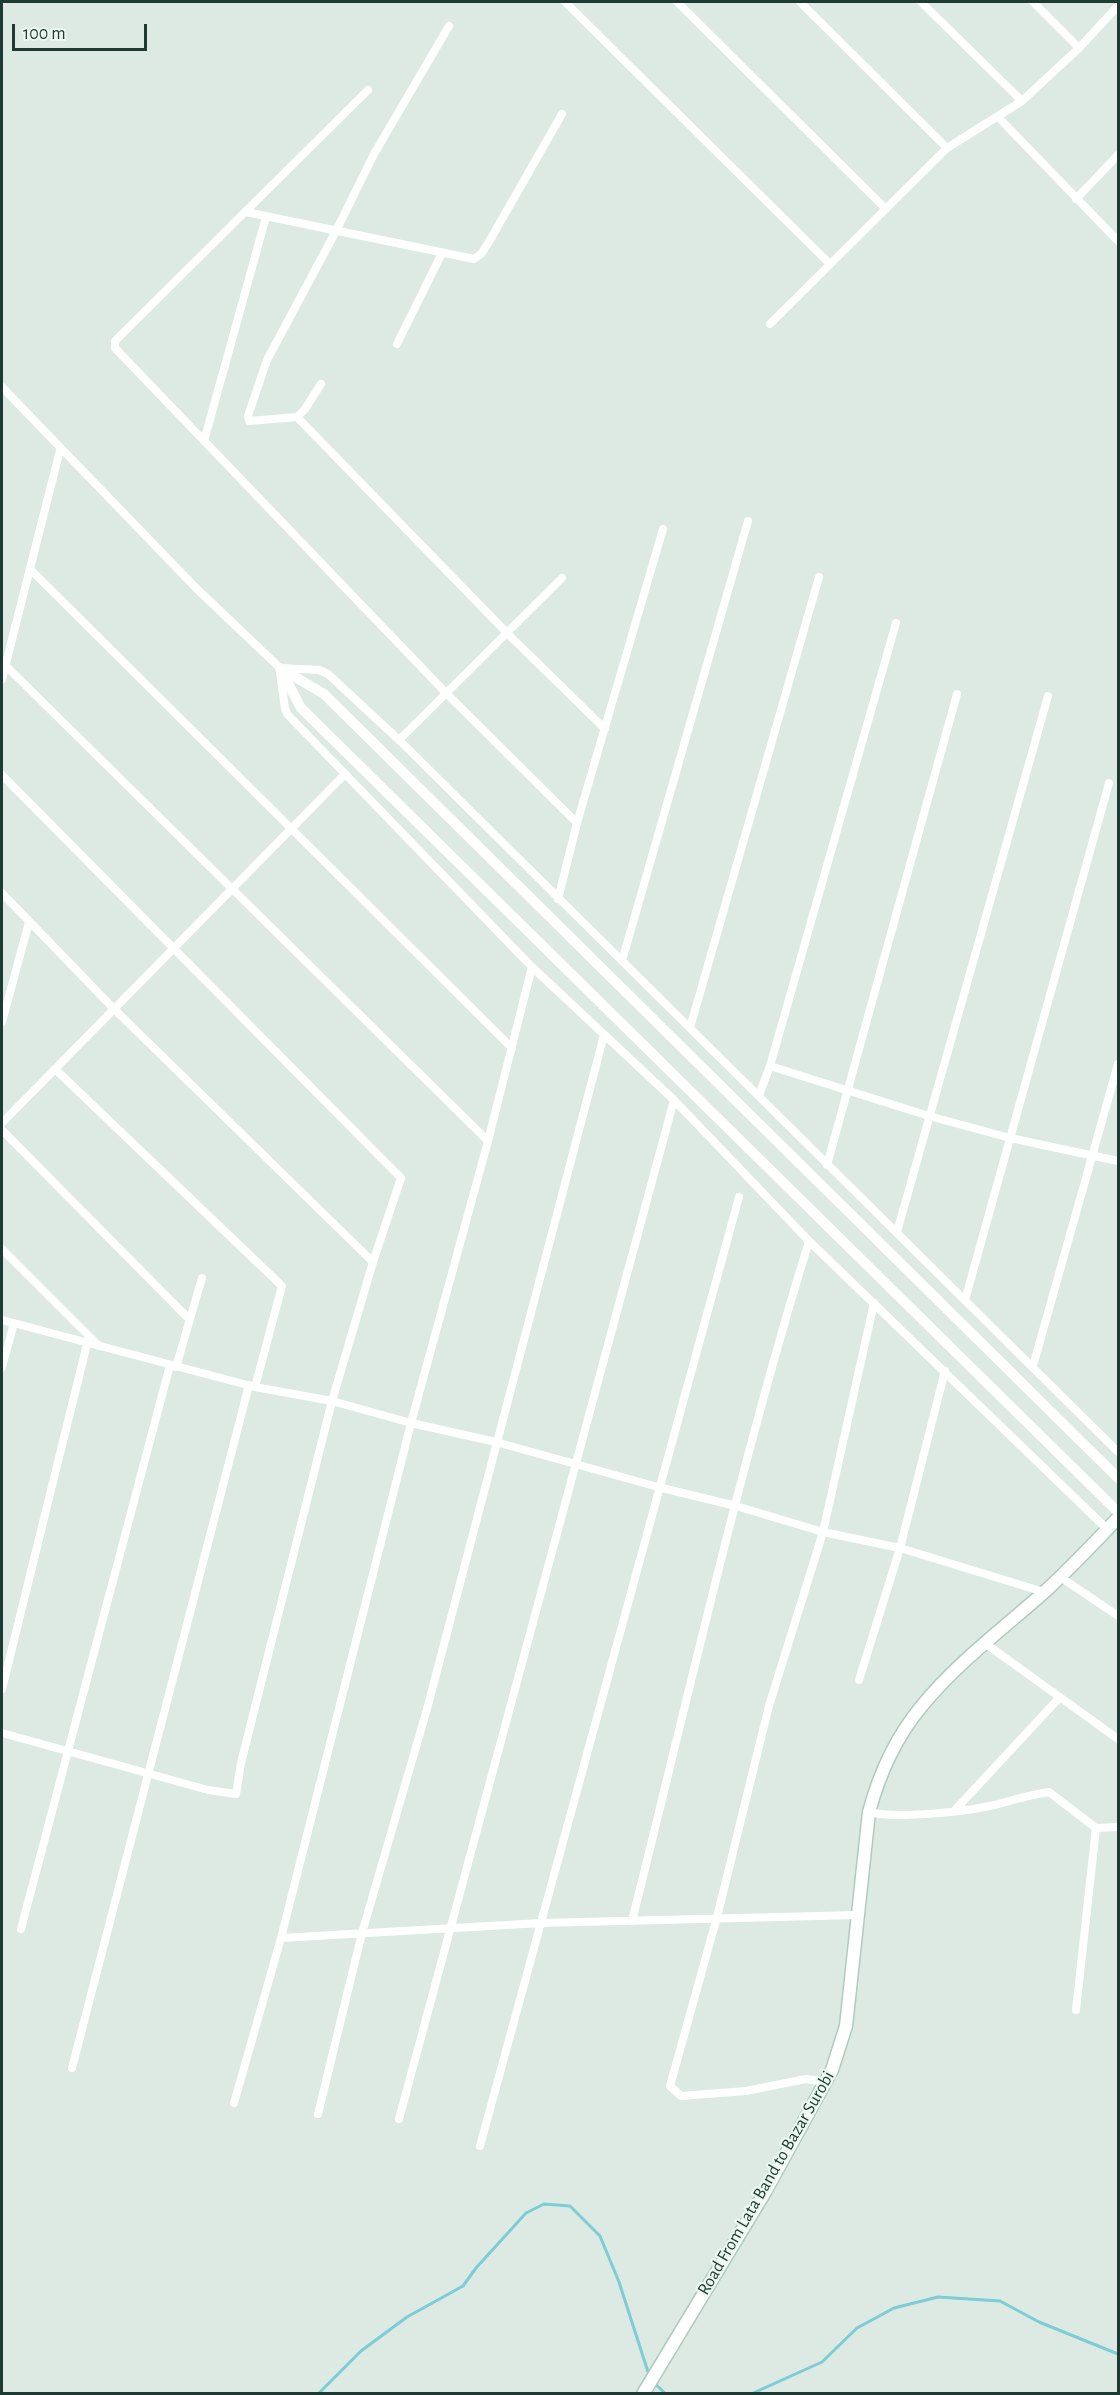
<!DOCTYPE html>
<html>
<head>
<meta charset="utf-8">
<style>
	body { margin:0 }
	#map { position:relative; width:1120px; height:2395px; overflow:hidden; background:#dceae3; font-family:"Alegreya Sans",sans-serif }
	canvas { display:block }
	.frame { position:absolute; inset:0; border:3px solid #1d3b32; pointer-events:none }
	.scale { position:absolute; left:12px; top:24px; width:135px; height:27px; box-sizing:border-box; border:3px solid #1d3b32; border-top:0; padding-left:8px; font-size:18px; line-height:21px; white-space:nowrap; color:#1d3b32; -webkit-text-stroke:4px #edf7f1; paint-order:stroke }
</style>
</head>
<body>
<div id="map">
<canvas width="1120" height="2395"></canvas>
<div class="frame"></div>
<div class="scale">100 m</div>
</div>
<script>
const c = document.querySelector('canvas').getContext('2d');
c.lineJoin = 'round';
function strokePath(path, color, width, dash) { c.strokeStyle = color; c.lineWidth = width; c.lineCap = dash ? 'butt' : 'round'; c.setLineDash(dash || []); c.stroke(path); }
function label(font, color, halo, rows, align = 'center') {
  c.font = font + ' "Alegreya Sans",sans-serif'; c.lineWidth = 4.5; c.setLineDash([]); c.textBaseline = 'middle'; c.strokeStyle = halo; c.fillStyle = color; for (const [text, x, y, turn = 0] of rows) {
    c.save(); c.translate(x, y); c.rotate((+turn || 0) * Math.PI / 180); c.textAlign = isNaN(turn) ? turn : align; if (halo) c.strokeText(text, 0, 0); c.fillText(text, 0, 0); c.restore();
  }
}
strokePath(new Path2D(`
	M654 2383 666 2394
	M318 2394 361 2351 407 2317 463 2286 476 2268 526 2213 544 2204 570 2206 600 2236 619 2282 649 2375
	M751 2394 822 2362 857 2328 894 2308 938 2297 1000 2301 1039 2322 1118 2354`), '#7dccd6', 3);
const secondary = new Path2D(`
	M643 2394 765 2192 832 2070 846 2026 869 1812C879 1775 896 1737 921 1707 955 1665 1001 1630 1041 1595 1068 1571 1093 1544 1118 1518`);
strokePath(secondary, '#aecbc0', 15);
strokePath(new Path2D(`
	M565 2 830 264
	M677 2 886 209
	M800 2 947 148
	M921 2 1022 101
	M1033 2 1079 48
	M368 90 115 341V348L447 694 577 823
	M998 117 1118 241
	M1076 199 1118 155
	M246 212 474 259 482 253 490 240 562 114
	M770 324 947 148 1022 101 1079 48 1118 6
	M397 344 442 253
	M321 384 305 409 297 417 249 421 248 416 267 360 336 231 374 154 449 26
	M2 387 196 588 280 668 319 670 328 674 399 740 1118 1452
	M297 417 508 634 605 729
	M204 441 266 217
	M30 569 512 1048
	M5 665 488 1141
	M280 672 285 709 288 715 532 967 674 1100 809 1241 1107 1529
	M2 679 60 450
	M399 740 562 578
	M2 775 401 1178 373 1262 332 1401 241 1763 236 1794 208 1790 2 1733
	M2 893 114 1009 373 1262
	M558 899 577 823 663 529
	M622 961 748 521
	M2 1022 29 922
	M690 1028 819 577
	M770 1066 929 1116 1010 1138 1118 1161
	M55 1069 282 1286 255 1387
	M759 1095 770 1066 896 623
	M2 1123 345 774
	M2 1130 189 1319
	M827 1165 957 694
	M897 1232 1048 696
	M2 1249 99 1346
	M965 1300 1109 783
	M2 1320 255 1387 332 1401 411 1423 496 1442 658 1487 736 1506 823 1532 900 1548 1044 1592
	M1033 1366 1118 1064
	M2 1367 14 1323
	M176 1367 202 1278
	M1059 1576 1118 1616
	M986 1644 1118 1739
	M859 1680 900 1548 945 1371
	M2 1689 87 1344
	M955 1810 1060 1697
	M869 1812C897 1819 961 1812 990 1806 1010 1801 1028 1795 1049 1792L1096 1828 1118 1827
	M632 1921C689 1694 740 1465 809 1241
	M21 1929 170 1365
	M281 1938 541 1923 857 1915
	M1076 2010 1096 1828
	M72 2068 249 1385
	M825 2082 806 2079 746 2091 681 2096 670 2086 717 1917 769 1706 823 1532 874 1303
	M234 2103 281 1938 411 1423 488 1141 532 967
	M318 2114 362 1933 427 1709 604 1035
	M399 2119 674 1100
	M480 2146 739 1197`), '#fff', 8);
strokePath(new Path2D(`
	M280 668 301 708 1118 1512
	M280 668 324 694 1118 1478`), '#fff', 10);
strokePath(secondary, '#fff', 12);
label('18px', '#1d3b32', '#edf7f1', [
	["Road From Lata Band to Bazar Surobi",766,2183,-60]
]);
</script>
</body>
</html>
